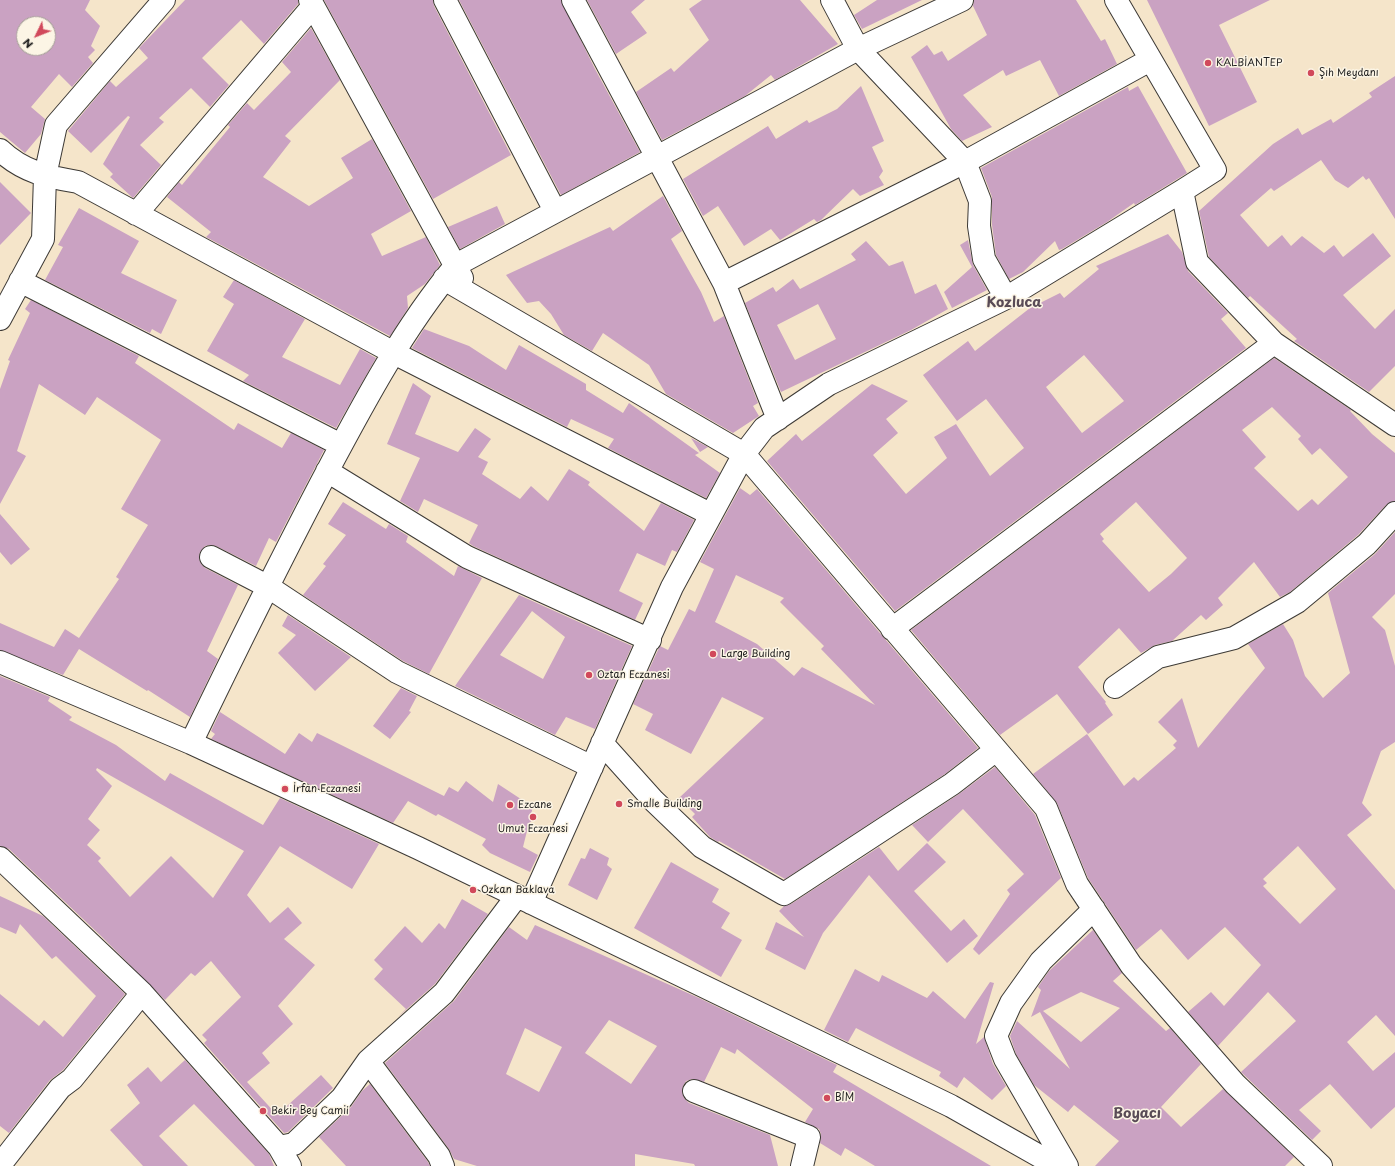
<!DOCTYPE html>
<html>
<head>
<meta charset="utf-8">
<style>
	body { margin:0 }
	#map { position:relative; width:1395px; height:1166px; overflow:hidden; background:#f5e5ca; font-family:"Playpen Sans",sans-serif }
	canvas { display:block }
	.north { position:absolute; left:16px; top:16px; width:40px; height:40px; box-sizing:border-box; background:#fcf5e5; border:1px solid #a29e95; border-radius:50%; rotate:227deg; font-size:11px; font-weight:700; line-height:16px; text-align:center; color:#1c1c1c }
	.north::after { content:''; display:block; margin:auto; width:14px; height:18px; background:#d1495b; clip-path:polygon(50% 0,100% 100%,50% 72%,0 100%) }
</style>
</head>
<body>
<div id="map">
<canvas width="1395" height="1166"></canvas>
<div class="north">N</div>
</div>
<script>
const c = document.querySelector('canvas').getContext('2d');
c.lineJoin = 'round';
function fill(path, color) { c.fillStyle = color; c.fill(path, 'evenodd'); }
function strokePath(path, color, width, dash) { c.strokeStyle = color; c.lineWidth = width; c.lineCap = dash ? 'butt' : 'round'; c.setLineDash(dash || []); c.stroke(path); }
function label(font, color, halo, rows, align = 'center') {
  c.font = font + ' "Playpen Sans",sans-serif'; c.lineWidth = 3; c.setLineDash([]); c.textBaseline = 'middle'; c.strokeStyle = halo; c.fillStyle = color; for (const [text, x, y, turn = 0] of rows) {
    c.save(); c.translate(x, y); c.rotate((+turn || 0) * Math.PI / 180); c.textAlign = isNaN(turn) ? turn : align; if (halo) c.strokeText(text, 0, 0); c.fillText(text, 0, 0); c.restore();
  }
}
fill(new Path2D(`
	M0 0H90L85 10 100 26 91 46 95 50 88 57 93 63 72 87 59 74 31 107 45 119 41 134 25 153 0 132ZM24 24H48V48H24Z
	M185 0H298V4L264 44 241 20 202 58 229 85 210 107 191 88 159 118 164 122 140 145 161 165 133 198 110 177 113 174 103 164 130 117 128 116 91 153 68 131 110 81 116 87 148 58 139 48Z
	M324 0H433L434 6 511 155 433 199Z
	M459 0H561L595 69 640 152 561 195Z
	M587 0H645L631 12 647 33 616 54Z
	M702 0H800L838 44 775 80 771 75 745 96 662 140 636 92 671 68 674 72 709 40 689 9Z
	M877 0H922L862 29 854 15Z
	M974 0H1076L1101 41 1105 39 1117 64 1059 96 1040 60 1006 76 1003 70 963 95 992 127 962 141 951 129 911 57 927 45 934 55 942 51 948 61 987 35 973 6Z
	M1147 0H1270L1219 25 1257 102 1209 126Z
	M311 28 340 80 285 136 291 141 263 177 309 206 353 178 341 158 372 139 411 211 371 234 382 256 426 237 440 265 425 284 407 296 408 308 390 336 206 237 211 232 167 197 179 182 182 185 230 127 228 125 247 103 254 110 291 72 282 62Z
	M1395 76V219L1369 178 1366 180 1363 176 1348 188 1335 180 1321 160 1274 191 1271 188 1240 215 1268 247 1282 235 1291 246 1302 236 1324 253 1334 245 1343 257 1373 233 1391 256 1343 295 1375 329 1395 309V366L1369 392 1294 341 1297 339 1250 296 1248 298 1209 257 1199 211 1273 144 1298 128 1302 135 1331 119 1333 123 1372 97 1369 93Z
	M861 86 884 141 872 147 883 171 879 177 884 185 860 196 853 189 821 220 817 222 814 219 780 240 771 229 744 246 718 206 703 216 683 179 768 126 776 139 807 120 809 123 837 109Z
	M1138 86 1187 173 1135 205 1134 203 1107 222 1062 249 1059 250 1055 241 1023 272 1009 279 996 255 992 225V197L981 168 1128 87 1129 91Z
	M0 182 31 213 0 245Z
	M663 196 682 231 671 239 701 292 714 322 724 316 758 403 753 406 759 416 733 433 666 394 649 365 603 333 592 351 564 335 551 314 539 301 527 303 506 275 610 227 613 231Z
	M497 206 505 224 460 249 448 227Z
	M79 208 139 241 121 273 177 300 161 334 152 329 150 333 45 280 63 247 58 245Z
	M1168 234 1182 252 1188 271 1228 313 1221 319 1246 348 895 611 767 461 796 434 802 441 872 384 908 401 886 419 898 433 873 455 906 494 947 458 934 437 956 424 990 476 1024 448 986 399 957 421 923 375 968 341 975 351 1030 308 1060 293 1064 298 1099 269 1096 266ZM1084 355 1124 401 1082 433 1046 387Z
	M968 240 973 265 987 290 952 308 944 292 972 267 960 245Z
	M866 241 889 266 903 261 915 294 936 284 948 309 911 330 781 392 745 303 773 287 776 292 793 279 800 289 856 260 851 254ZM818 304 836 339 795 360 777 325Z
	M234 280 305 319 282 357 340 385 360 349 376 358 336 428 243 381 249 375 207 351 234 304 223 297Z
	M31 300 139 356 135 363 234 430 238 423 282 448 291 433 324 450 276 542 269 538 256 566 216 546 210 545 205 546 200 552 199 558 201 564 205 568 238 585 207 651 218 659 190 717 148 690 147 691 79 649 63 675 0 650V623L54 647 65 629 79 638 119 579 116 577 148 525 121 509 161 440 97 397 85 415 39 384 17 451 26 456 0 504V389L10 361 8 360 30 313 25 309Z
	M424 329 469 346 506 370 519 345 586 384V390L623 413 629 403 699 453 695 455 720 473 706 498 608 448 614 439 571 419 567 427 412 348Z
	M1274 358 1351 410 1350 411 1372 434 1395 453V501L1386 505 1358 535 1290 592 1280 597 1254 562 1218 598 1223 605 1206 620 1201 615 1172 641 1155 645 1141 653 1119 628 1078 667 1106 702 1105 703 1113 715 1088 734 1057 694 1000 735 911 630ZM1272 407 1301 436 1298 439 1312 455 1320 448 1348 477 1318 505 1312 499 1298 511 1254 468 1266 457 1242 430ZM1136 502 1187 558 1171 574 1149 592 1102 541 1104 539 1100 534Z
	M413 383 431 396 415 434 458 452 475 428 491 439 478 457 488 462 482 474 520 499 531 486 548 501 569 469 590 482 588 485 644 531 661 503 694 520 677 552 672 550 665 566 637 553 619 591 643 603 635 620 473 546 469 543 478 525 424 499 418 512 400 501 420 458 387 444Z
	M691 438 708 447 700 452Z
	M740 488 750 495 757 489 978 748 945 774 785 879 719 841 718 842 710 837 692 817 695 814 679 798 764 718 722 697 691 754 645 730 653 714 633 704 658 650 660 646 668 650 689 609 695 612 714 569 700 562ZM736 575 784 598 780 602 824 646 821 649 875 705 802 667 794 676 757 644 715 622Z
	M343 502 386 529 389 524 408 536 406 542 454 576 458 566 482 578 429 674 403 661 303 595 326 566 323 564 346 535 328 524Z
	M0 514 30 549 11 565 0 552Z
	M1395 532V594L1372 617 1385 630 1395 666V742L1381 751 1362 803 1372 815 1347 835 1395 890V1036L1376 1015 1347 1042 1373 1071 1395 1052V1107L1371 1129 1330 1084 1299 1110 1321 1131 1312 1140 1241 1072 1296 1021 1268 992 1218 1046 1188 1012 1211 992 1224 1006 1261 965 1225 927 1188 960 1161 929 1136 950 1088 878 1057 803 1033 774 1087 734 1124 786 1134 777 1138 781 1176 748 1173 745 1177 741 1158 722 1182 698 1198 748 1265 668 1248 644 1283 624 1293 640 1305 676 1323 698 1350 673 1328 593 1375 554ZM1298 846 1336 889 1300 924 1263 886 1267 883 1263 879Z
	M519 595 632 646 595 729 566 717 555 735 455 686ZM532 611 565 637 543 679 500 655Z
	M288 615 351 657 315 691 278 653 296 635 282 626Z
	M0 676 50 697 48 701 72 717 69 720 116 745 165 781 170 773 263 825 280 798 379 844 352 889 280 846 247 895 270 923 288 907 302 923 284 939 315 965 278 1006 293 1024 262 1053 270 1063 247 1082 277 1115 321 1075 333 1088 288 1132 284 1133 204 1043 207 1040 202 1035 241 997 211 961 195 976 191 973 165 1000 101 936 9 849 0 846ZM97 768 244 851 213 898 171 856 130 897 98 861 101 858 87 845 100 830 88 819 112 786 96 770Z
	M401 688 417 696 409 711 411 712 390 739 373 726Z
	M220 712 285 754 299 733 312 742 317 733 444 796 449 787 458 792 466 781 493 802 498 784 533 807 531 814 534 819 529 823 523 847 538 855 530 872 490 853 482 845 486 839 438 814 436 816 408 801 393 823 211 739 215 734 211 731Z
	M995 767 1035 815 1061 878 979 955 973 949 1010 894 1007 890 1024 874 963 809 928 842 912 825 959 794Z
	M927 843 946 862 914 891 951 931 964 919 978 936 947 963 869 875 823 933 805 970 765 949 776 922 804 937 779 911 784 906 791 904 879 847 898 871Z
	M590 848 609 858 607 865 612 869 597 900 568 885 581 858 585 859Z
	M671 862 719 889 712 902 730 913 721 928 742 940 721 977 634 928Z
	M0 896 43 916 125 994 63 1070 50 1080 9 1133 0 1126V994L39 1026 44 1020 63 1037 96 996 56 956 52 959 20 924 16 934 0 927Z
	M462 899 488 914 435 984 398 1017 406 1009 374 979 383 969 374 960 405 926 422 943 439 923 445 929Z
	M535 925 699 998 837 1065 833 1072 991 1166H875L845 1148 841 1156 820 1143 821 1134 819 1129 805 1122 813 1109 737 1049 735 1054 721 1047 704 1082 692 1079 686 1081 683 1086 682 1092 684 1098 689 1103 770 1135 778 1166H695L694 1164 635 1154V1166H477L454 1159 449 1149 385 1063 454 1001 509 927 527 940ZM609 1020 657 1046 631 1084 585 1053ZM525 1028 562 1047 539 1092 506 1074Z
	M1093 930 1122 973 1113 981 1166 1031 1170 1028 1201 1064 1161 1107 1181 1127 1223 1089 1294 1157 1285 1166H1095L1119 1141 1074 1105 1068 1112 1034 1085 1016 1054 1010 1036 1017 1021 1070 1069 1040 1012 1031 1017 1041 990 1038 987 1049 971ZM1081 992 1120 1008 1081 1042 1043 1011Z
	M855 969 879 982 882 975 927 998 933 991 965 1019 990 982 994 983 976 1044 984 1037 993 1064 1006 1086 992 1100 964 1077 957 1088 939 1076 941 1072 856 1028 848 1042 824 1030Z
	M185 1060 269 1154 274 1166H255L194 1104 159 1136 188 1166H143L110 1130 140 1103 127 1085 148 1067 161 1082Z
	M370 1084 428 1162 430 1166H346L319 1137 351 1107 362 1091Z`), '#caa2c2');
const minor = new Path2D(`
	M310 0 462 278
	M445 0 555 211
	M573 0 724 283 778 419
	M832 0 858 49 965 162 980 201 979 226 984 259 1006 298
	M0 150C23 172 48 177 78 182L394 353 710 514
	M1182 191 1197 262 1274 343 1395 425
	M136 214 313 6
	M444 279 744 454 1046 808 1077 884 1131 965 1235 1084 1321 1166
	M20 281 341 445
	M724 283 965 162 1150 60
	M0 319 43 239 45 176 56 125 164 0
	M327 471 467 557 650 640
	M211 557 267 586 397 672 592 767
	M892 629 1274 343
	M0 662 191 743 418 848 951 1106 1057 1166
	M1115 687 1158 657 1234 638 1297 602 1367 544 1395 513
	M191 743C233 656 276 569 321 483 361 408 401 331 456 265L858 49 962 0
	M602 743 654 801 702 847 784 894 952 784 996 750
	M0 858 142 993 279 1147 294 1144 342 1098 368 1061 444 993 517 896
	M531 903 672 587 744 454 764 428 829 384 1006 298 1182 191 1215 170 1116 0
	M368 1061 439 1156 443 1166
	M694 1091 809 1137 802 1166
	M279 1147 290 1166
	M0 1165 60 1088 72 1079 142 993
	M1067 1166 1005 1059 996 1036 1011 1003 1041 961 1094 909`);
strokePath(minor, '#3d3a36', 24);
strokePath(minor, '#fff', 22);
for (const [x, y, r, color] of [
	[1208,63,4,"#d1495b"],
	[1311,73,4,"#d1495b"],
	[713,654,4,"#d1495b"],
	[589,675,4,"#d1495b"],
	[285,789,4,"#d1495b"],
	[619,804,4,"#d1495b"],
	[510,805,4,"#d1495b"],
	[533,817,4,"#d1495b"],
	[473,890,4,"#d1495b"],
	[827,1098,4,"#d1495b"],
	[263,1111,4,"#d1495b"]
]) { const dot = new Path2D(); dot.arc(x, y, r, 0, 2 * Math.PI); c.fillStyle = color; c.fill(dot); strokePath(dot, '#fcf5e5', 1.5); }
label('10px', '#1c1c1c', '#fcf5e5', [
	["KALBİANTEP",1216,63],
	["Şıh Meydanı",1319,73],
	["Large Building",721,654],
	["Oztan Eczanesi",597,675],
	["İrfan Eczanesi",293,789],
	["Smalle Building",627,804],
	["Ezcane",518,805],
	["Umut Eczanesi",533,829,"center"],
	["Ozkan Baklava",481,890],
	["BİM",835,1098],
	["Bekir Bey Camii",271,1111]
], 'left');
label('bold 14px', '#594b56', '#fcf5e5', [
	["Kozluca",1014,303],
	["Boyacı",1137,1114]
]);
</script>
</body>
</html>
